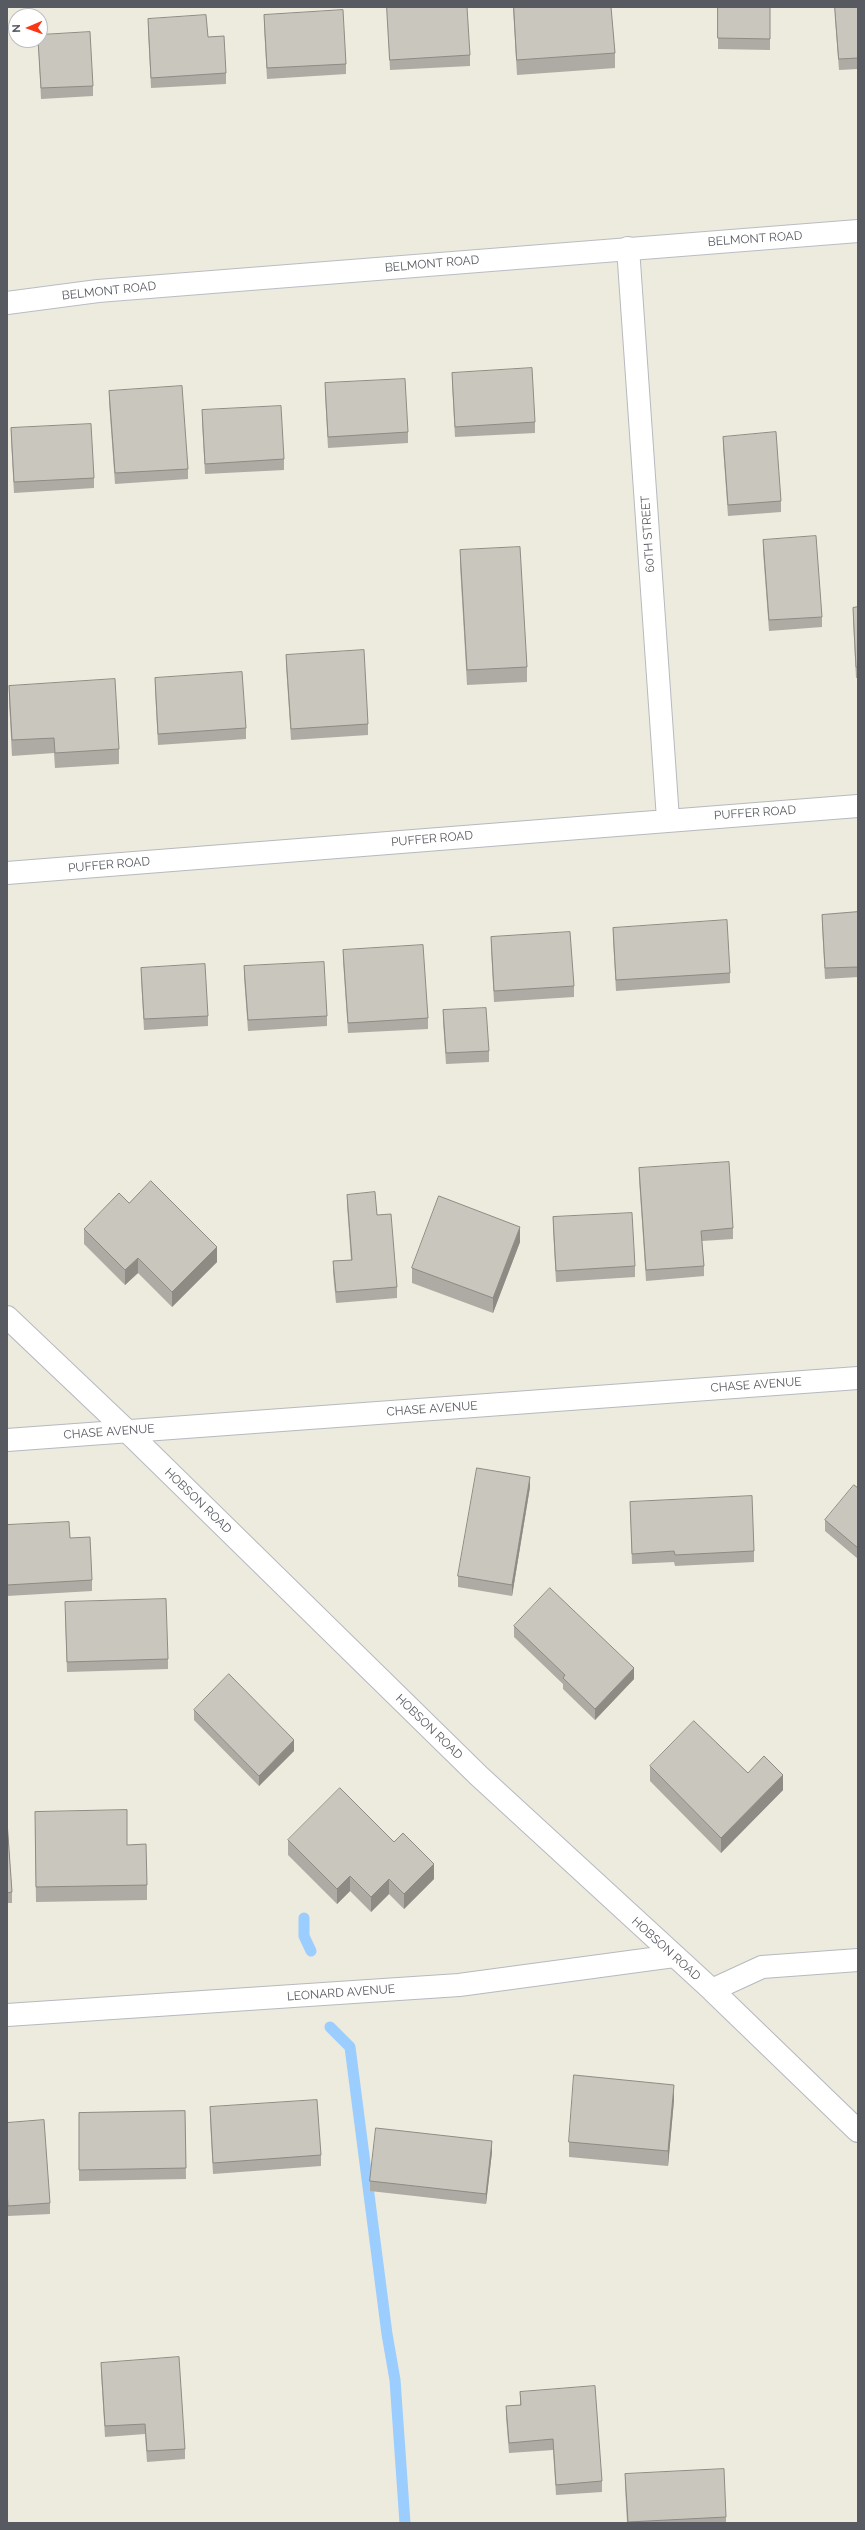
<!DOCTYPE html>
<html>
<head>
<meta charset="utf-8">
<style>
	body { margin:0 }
	#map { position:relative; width:865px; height:2530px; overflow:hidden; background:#edeade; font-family:Raleway,sans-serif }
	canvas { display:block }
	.frame { position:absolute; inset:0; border:8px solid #575b61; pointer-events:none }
	.north { position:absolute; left:8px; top:8px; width:40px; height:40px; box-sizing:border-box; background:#fff; border:1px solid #bcbdc0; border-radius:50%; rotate:268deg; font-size:11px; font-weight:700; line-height:16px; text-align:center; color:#575b61 }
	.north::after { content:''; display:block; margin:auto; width:14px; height:18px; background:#fb3615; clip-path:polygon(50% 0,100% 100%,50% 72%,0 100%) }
</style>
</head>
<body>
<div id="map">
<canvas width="865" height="2530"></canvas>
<div class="frame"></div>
<div class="north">N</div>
</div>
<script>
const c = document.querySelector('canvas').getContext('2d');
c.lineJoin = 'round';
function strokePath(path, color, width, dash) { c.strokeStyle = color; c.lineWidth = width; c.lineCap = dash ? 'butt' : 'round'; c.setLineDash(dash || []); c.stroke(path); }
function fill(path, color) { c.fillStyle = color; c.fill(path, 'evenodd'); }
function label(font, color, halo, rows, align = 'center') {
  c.font = font + ' Raleway,sans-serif'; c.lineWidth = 4; c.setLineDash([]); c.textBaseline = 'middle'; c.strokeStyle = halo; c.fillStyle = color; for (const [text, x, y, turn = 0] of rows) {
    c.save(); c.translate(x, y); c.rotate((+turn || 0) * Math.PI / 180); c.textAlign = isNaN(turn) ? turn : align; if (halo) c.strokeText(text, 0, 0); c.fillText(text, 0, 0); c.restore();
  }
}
strokePath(new Path2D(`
	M304 1918V1936L311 1951
	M330 2027 350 2047 387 2334 395 2380 405 2523`), '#9bcdff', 11);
const street = new Path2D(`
	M628 248 668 819
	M7 873 858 806
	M7 1317 127 1431 479 1776 712 1990 858 2131
	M7 1440 858 1378
	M712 1990 762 1967 858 1960
	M7 2015 459 1985 674 1956`);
const secondary = new Path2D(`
	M7 303 98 291 858 231`);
strokePath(street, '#b6b9bf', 24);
strokePath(secondary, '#b9bcc4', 24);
strokePath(street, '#fff', 22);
strokePath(secondary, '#fff', 22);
fill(new Path2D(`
	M387 7 470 55V66L390 70Z
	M513 7H611L615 53V68L517 75Z
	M718 7H770V50L718 49Z
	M835 7H858V69L839 70 835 17Z
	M264 15 346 64V74L267 79 264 26Z
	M148 19 208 37 226 73V84L151 88 148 30Z
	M38 40 93 86V96L41 99Z
	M452 373 535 422V433L455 437 452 383Z
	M325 383 408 432V443L328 448 325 394Z
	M109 391 188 469V479L115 484 109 402Z
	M202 410 284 459V470L205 474 202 421Z
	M11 428 94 478V488L14 493 11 439Z
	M723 437 781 501V512L728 516 723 447Z
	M763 540 822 617V627L769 631 763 551Z
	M460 550 527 667V682L467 685 460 565Z
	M858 607V678H856L853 619V608Z
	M286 655 368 724V735L291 740 286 665Z
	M155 678 246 728V739L158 745 155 689Z
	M9 686 119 749V764L55 768 54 753 12 756 9 701Z
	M858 912V977L825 979 822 925V915Z
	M613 928 730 973V983L616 991 613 939Z
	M491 937 574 986V997L494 1002 491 948Z
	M343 950 428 1018V1029L348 1033 343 960Z
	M244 966 327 1016V1026L248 1031 244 977Z
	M141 968 208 1016V1026L144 1030 141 978Z
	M443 1010 489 1051V1062L446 1064 443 1021Z
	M639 1168 733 1228V1239L702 1241 704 1266V1276L646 1281 639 1179Z
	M347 1195 377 1215 397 1287V1298L336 1303 333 1272V1261L351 1260 347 1205Z
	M129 1203 217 1262 172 1307 138 1273 125 1285 84 1244V1229Z
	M553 1217 635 1266V1277L556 1282 553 1228Z
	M520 1242 493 1313 412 1283V1268Z
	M530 1487 512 1596 458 1587V1576Z
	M858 1488V1559L825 1531V1520Z
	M630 1502 754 1551V1562L675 1566 674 1562 632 1564Z
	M7 1525 70 1538 92 1580V1591L7 1596Z
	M65 1613 168 1659V1669L67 1672Z
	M514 1626 634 1679 595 1720 563 1689V1684L514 1637Z
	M194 1710 294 1751 259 1786 194 1720Z
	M650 1766 783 1790 721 1853 650 1781Z
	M7 1821 12 1892V1903H7Z
	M35 1827 127 1845 147 1885V1900L36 1902Z
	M288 1840 394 1842 434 1879 404 1909 389 1894 371 1912 350 1891 337 1904 288 1855Z
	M674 2100 668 2166 569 2157V2142Z
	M210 2107 321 2155V2166L213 2174 210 2118Z
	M185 2111 186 2179 79 2181V2113Z
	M7 2123 50 2203V2214L8 2216 7 2201Z
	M492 2152 486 2204 370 2191V2181Z
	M101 2363 185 2449V2459L147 2462 145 2434 105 2437 101 2373Z
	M520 2392 602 2481V2492L556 2495 553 2450 509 2453 506 2417V2406L520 2405Z
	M625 2474 726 2517V2523H627L625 2485Z`), '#adaba3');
fill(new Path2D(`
	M520 1227V1242L493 1313V1298Z
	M217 1247V1262L172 1307V1292Z
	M138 1258V1273L125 1285V1270Z
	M530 1477V1487L512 1596V1585Z
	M634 1668V1679L595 1720V1709Z
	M294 1740V1751L259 1786V1776Z
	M783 1775V1790L721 1853V1838Z
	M434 1864V1879L404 1909V1894Z
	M350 1876V1891L337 1904V1889Z
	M389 1879V1894L371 1912V1897Z
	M674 2085V2100L668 2166V2151Z
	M492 2141V2152L486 2204V2194Z`), '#8d8b84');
const building = new Path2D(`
	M387 7H467L470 55 390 60Z
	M514 7H611L615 53 517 60Z
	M718 7H770V39L718 38Z
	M835 7H858V58L839 59Z
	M343 10 346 64 267 68 264 15Z
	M206 15 208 37 224 36 226 73 151 78 148 19Z
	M90 32 93 86 41 88 38 40H40V35Z
	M532 368 535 422 455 427 452 373Z
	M405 379 408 432 328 437 325 383Z
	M182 386 188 469 115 473 109 391Z
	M281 406 284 459 205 464 202 410Z
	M91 424 94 478 14 482 11 428Z
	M776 432 781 501 728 505 723 437Z
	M816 536 822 617 769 620 763 540Z
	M520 547 527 667 467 670 460 550Z
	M858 607V667H856L853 608Z
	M364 650 368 724 291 729 286 655Z
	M242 672 246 728 158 734 155 678Z
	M115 679 119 749 55 753 54 738 12 740 9 686Z
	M858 912V967L825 968 822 915Z
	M727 920 730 973 616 980 613 928Z
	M570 932 574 986 494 991 491 937Z
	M423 945 428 1018 348 1023 343 950Z
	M324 962 327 1016 248 1020 244 966Z
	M205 964 208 1016 144 1019 141 968Z
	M486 1008 489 1051 446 1053 443 1010Z
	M729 1162 733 1228 701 1231 704 1266 646 1270 639 1168Z
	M151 1181 217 1247 172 1292 138 1258 125 1270 84 1229 119 1193 129 1203Z
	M375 1192 377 1215 391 1214 397 1287 336 1292 333 1261 352 1260 347 1195Z
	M439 1196 520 1227 493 1298 412 1268Z
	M632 1213 635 1266 556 1271 553 1217Z
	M477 1468 530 1477 512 1585 458 1576Z
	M854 1485 858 1488V1548L825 1520Z
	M752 1496 754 1551 675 1555 674 1551 632 1554 630 1502Z
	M69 1522 70 1538 90 1537 92 1580 7 1585V1525Z
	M550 1588 634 1668 595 1709 563 1678 565 1675 514 1626Z
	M166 1599 168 1659 67 1662 65 1602Z
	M229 1674 294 1740 259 1776 194 1710Z
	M694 1721 748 1773 764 1756 783 1775 721 1838 650 1766Z
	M340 1788 394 1842 403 1833 434 1864 404 1894 389 1879 371 1897 350 1876 337 1889 288 1840Z
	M127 1810V1845L146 1844 147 1885 36 1887 35 1812Z
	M7 1821 12 1892 7 1893Z
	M574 2075 674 2085 668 2151 569 2142Z
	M317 2100 321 2155 213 2163 210 2107Z
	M185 2111 186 2168 79 2170V2113Z
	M44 2120 50 2203 8 2206 7 2190V2123Z
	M376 2128 492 2141 486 2194 370 2181Z
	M179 2357 185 2449 147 2451 145 2424 105 2426 101 2363Z
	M595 2386 602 2481 556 2485 553 2439 509 2443 506 2406 521 2405 520 2392Z
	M724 2469 726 2517 628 2522 625 2474Z`);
fill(building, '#c9c7bd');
strokePath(building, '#8d8b84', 1);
label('12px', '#575b61', '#fff', [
	["BELMONT ROAD",755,239,-4],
	["BELMONT ROAD",432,264,-5],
	["BELMONT ROAD",109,291,-6],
	["60TH STREET",648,534,-94],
	["PUFFER ROAD",755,813,-4],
	["PUFFER ROAD",432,839,-5],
	["PUFFER ROAD",109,865,-5],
	["CHASE AVENUE",756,1385,-4],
	["CHASE AVENUE",432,1409,-4],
	["CHASE AVENUE",109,1432,-4],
	["HOBSON ROAD",198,1501,44],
	["HOBSON ROAD",429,1727,44],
	["HOBSON ROAD",666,1949,42],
	["LEONARD AVENUE",341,1993,-4]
]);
</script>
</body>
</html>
